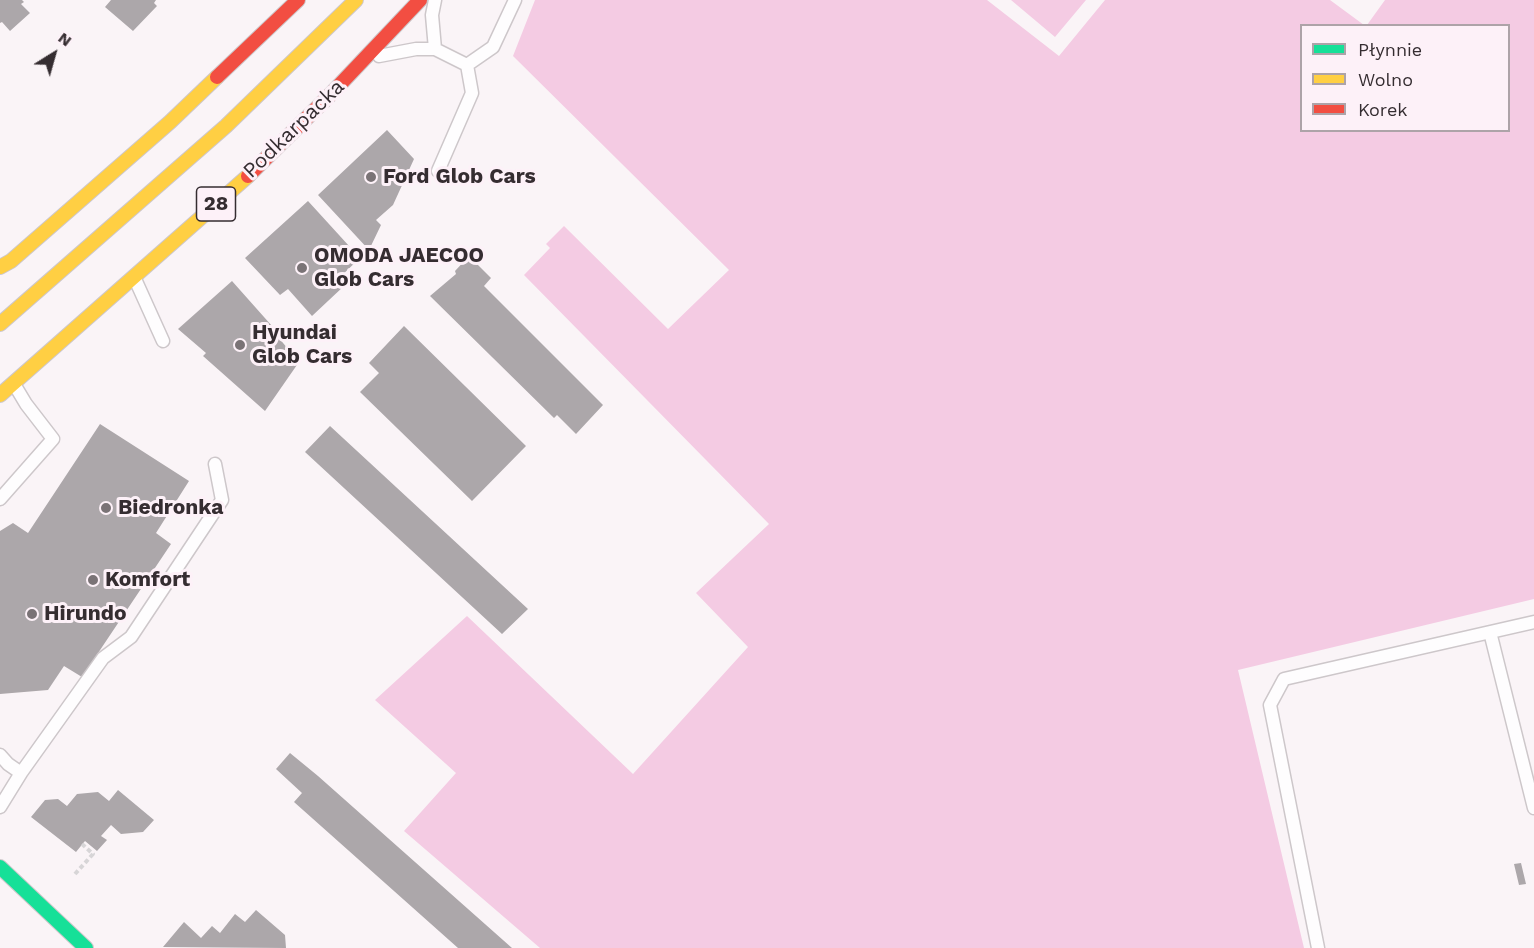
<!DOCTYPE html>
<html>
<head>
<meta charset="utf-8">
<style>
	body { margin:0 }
	#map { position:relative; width:1534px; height:948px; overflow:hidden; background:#faf4f7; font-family:"Work Sans",sans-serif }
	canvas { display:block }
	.legend { position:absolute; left:1300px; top:24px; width:210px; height:108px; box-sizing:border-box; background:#fdf1f8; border:2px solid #ada3a8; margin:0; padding:8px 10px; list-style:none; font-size:18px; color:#352d31 }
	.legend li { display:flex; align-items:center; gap:12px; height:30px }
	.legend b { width:30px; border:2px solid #ada3a8 }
	.north { position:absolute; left:24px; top:24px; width:60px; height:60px; -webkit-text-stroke:4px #fdf1f8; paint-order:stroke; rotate:37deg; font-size:16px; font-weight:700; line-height:24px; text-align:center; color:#352d31 }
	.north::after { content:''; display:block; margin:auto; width:21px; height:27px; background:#352d31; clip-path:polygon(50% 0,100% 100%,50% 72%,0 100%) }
</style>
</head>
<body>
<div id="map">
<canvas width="1534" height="948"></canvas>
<ul class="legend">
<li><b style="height:8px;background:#16e098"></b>Płynnie</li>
<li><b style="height:8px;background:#ffcf43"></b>Wolno</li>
<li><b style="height:8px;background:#f24e42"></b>Korek</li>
</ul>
<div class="north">N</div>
</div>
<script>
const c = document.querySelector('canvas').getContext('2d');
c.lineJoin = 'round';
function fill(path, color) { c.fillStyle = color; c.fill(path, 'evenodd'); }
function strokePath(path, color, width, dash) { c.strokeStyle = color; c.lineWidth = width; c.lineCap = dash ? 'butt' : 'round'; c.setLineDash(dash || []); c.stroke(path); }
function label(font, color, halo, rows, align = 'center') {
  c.font = font + ' "Work Sans",sans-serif'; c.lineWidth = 6; c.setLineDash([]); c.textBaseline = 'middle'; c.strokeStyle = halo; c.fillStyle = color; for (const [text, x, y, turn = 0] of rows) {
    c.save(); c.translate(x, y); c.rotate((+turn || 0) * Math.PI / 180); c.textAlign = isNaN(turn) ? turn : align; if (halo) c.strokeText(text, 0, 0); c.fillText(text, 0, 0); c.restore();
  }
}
fill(new Path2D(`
	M535 0H987L1059 56 1105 0H1330L1364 25 1302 26V130H1508V26L1367 25 1385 0H1534V599L1238 670 1304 948H540L404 831 456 773 375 700 467 616 633 774 748 647 696 593 769 524 524 275 550 248 546 244 564 226 668 329 729 270 513 56Z
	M1011 0H1086L1055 37Z`), '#f4cbe3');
fill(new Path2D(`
	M0 0H22L24 2 21 4 30 13 10 31 2 22 0 23Z
	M111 0H156L154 3 157 6 133 31 105 7Z
	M387 130 414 159 393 205 376 220 381 225 369 250 318 195Z
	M308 201 360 258 338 279 344 286 312 316 288 289 280 295 245 258Z
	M469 256 491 278 484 286 603 405 576 434 557 415 554 418 430 296 456 274 455 271Z
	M232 281 280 335 278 337 299 362 265 411 203 356 206 353 178 329Z
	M404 326 526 446 472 501 360 392 379 373 369 363Z
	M100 424 189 481 156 533 171 544 82 677 64 666 48 690 0 694V531L13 523 28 533Z
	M330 426 528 609 502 634 305 452Z
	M290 753 318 776 512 948H458L294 802 302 793 276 769Z
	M118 790 154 820 143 832 121 834 111 825 101 836 107 840 97 851 85 841 76 852 31 817 45 800 58 799 67 806 77 794 98 792 109 801Z
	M1521 863 1526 884 1519 885 1514 864Z
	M256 910 285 935 286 948 163 947 184 922 201 938 212 926 220 933 235 914 245 922Z`), '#aca7aa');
const lane = new Path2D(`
	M435 0 432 15 435 49
	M379 56 416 49H435L467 65
	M467 65 493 47 515 0
	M438 171 472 93 467 65
	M135 279 163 341
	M0 499 53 439 26 404 14 384
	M1490 632 1534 808
	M0 755 8 764 21 773 0 807
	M21 773 103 658 131 637 222 500 215 464
	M1318 948 1270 705 1284 679 1534 622`);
const fast = new Path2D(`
	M0 867 86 948`);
const slow = new Path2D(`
	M0 267 11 261 170 122 217 77
	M0 324 226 126 356 0
	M0 395 248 176`);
const jam = new Path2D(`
	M217 77 298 0
	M248 176 330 95 420 0`);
strokePath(lane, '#cdc7ca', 15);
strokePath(fast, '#cdc7ca', 16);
strokePath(slow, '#cdc7ca', 16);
strokePath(jam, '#cdc7ca', 16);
strokePath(new Path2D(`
	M75 874 93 854 82 844`), '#d7d5d7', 4, [4.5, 3]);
strokePath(lane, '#fefdfe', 12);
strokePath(fast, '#16e098', 14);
strokePath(slow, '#ffcf43', 14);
strokePath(jam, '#f24e42', 14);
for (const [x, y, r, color] of [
	[371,177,6,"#7a7376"],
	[302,268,6,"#7a7376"],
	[240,345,6,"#7a7376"],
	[106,508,6,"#7a7376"],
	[93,580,6,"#7a7376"],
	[32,614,6,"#7a7376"]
]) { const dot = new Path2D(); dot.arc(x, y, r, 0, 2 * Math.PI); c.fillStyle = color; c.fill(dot); strokePath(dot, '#fdf1f8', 2); }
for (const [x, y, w] of [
	[216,204,39]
]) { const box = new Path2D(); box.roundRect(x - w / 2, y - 17, w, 34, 4.5); c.fillStyle = '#fdf1f8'; c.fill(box); strokePath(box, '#352d31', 1.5); }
label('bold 20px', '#352d31', null, [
	["28",216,204]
]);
label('21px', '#352d31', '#fdf1f8', [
	["Podkarpacka",294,129,-44]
]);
label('bold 21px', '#352d31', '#fdf1f8', [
	["Ford Glob Cars",383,177],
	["OMODA JAECOO",314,256],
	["Glob Cars",314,280],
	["Hyundai",252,333],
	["Glob Cars",252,357],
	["Biedronka",118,508],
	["Komfort",105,580],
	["Hirundo",44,614]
], 'left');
</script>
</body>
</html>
